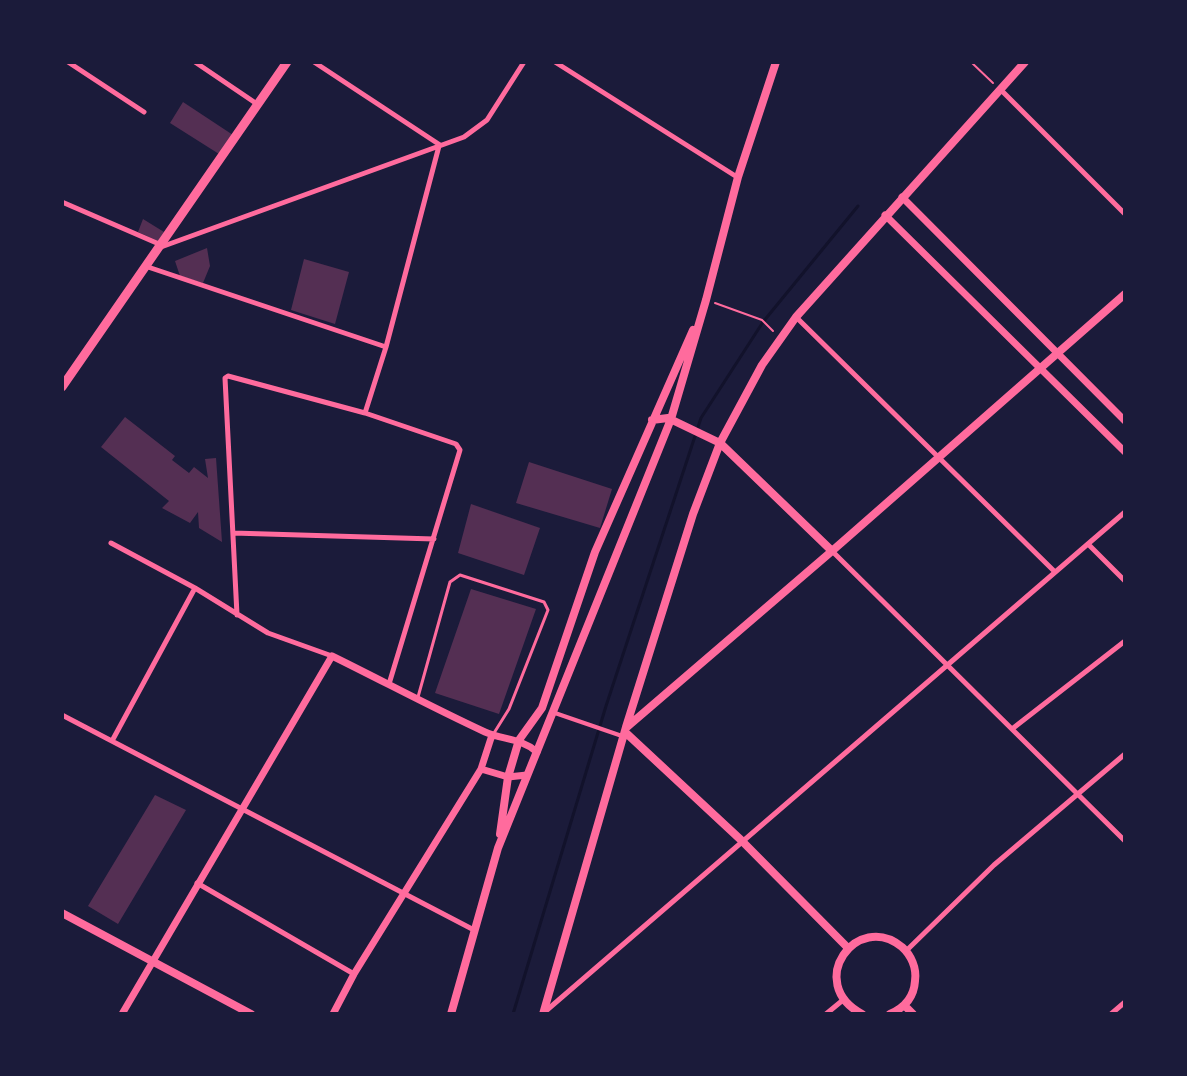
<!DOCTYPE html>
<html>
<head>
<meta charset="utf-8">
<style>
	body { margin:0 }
	#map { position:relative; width:1187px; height:1076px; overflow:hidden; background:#1b1b3a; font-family:Poppins,sans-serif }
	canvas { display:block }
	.frame { position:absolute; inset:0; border:64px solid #1b1b3a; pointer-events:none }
</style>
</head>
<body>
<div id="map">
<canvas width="1187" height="1076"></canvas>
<div class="frame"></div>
</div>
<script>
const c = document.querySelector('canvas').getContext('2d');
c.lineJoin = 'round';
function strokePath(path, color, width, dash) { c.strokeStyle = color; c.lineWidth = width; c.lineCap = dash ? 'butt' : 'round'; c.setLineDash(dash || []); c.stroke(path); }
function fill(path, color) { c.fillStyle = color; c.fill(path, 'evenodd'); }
strokePath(new Path2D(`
	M513 1014 606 706 701 418 763 322 858 206`), '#12122b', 3);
fill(new Path2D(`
	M183 102 233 135 219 154 170 123Z
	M143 219 164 232 158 241 138 232Z
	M207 248 210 266 203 283 180 276 175 261Z
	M304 259 349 272 335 324 291 310Z
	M125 417 175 456 172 460 189 473 194 467 208 478 205 459 216 458 222 542 199 528 198 512 190 523 162 508 169 501 101 447Z
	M529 462 612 489 600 528 516 503Z
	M471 504 540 528 524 575 458 553Z
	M471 589 536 609 499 714 435 693Z
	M155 795 186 810 118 924 88 906Z`), '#542f53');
strokePath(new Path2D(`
	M971 62 993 83
	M715 303 762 320 773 331`), '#ff6b9d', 2);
strokePath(new Path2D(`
	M418 697 450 582 460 575 544 602 548 610 509 709 494 733`), '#ff6b9d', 3);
strokePath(new Path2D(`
	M555 713 622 736`), '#ff6b9d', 4);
strokePath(new Path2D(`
	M68 62 144 112
	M195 62 257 104
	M314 62 440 145
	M555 62 737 177
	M1001 90 1125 214
	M62 202 159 244
	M161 247 464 137 487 120 524 62
	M145 266 386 347
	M796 317 1054 571
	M365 413 386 347 439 146
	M233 533 434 539
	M111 543 195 588 268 633 332 656
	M1088 544 1125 581
	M832 551 1125 841
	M237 615 225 378 228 376 365 413 456 444 460 450 389 684
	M62 715 474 930
	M1012 729 1125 641
	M112 741 195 588
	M197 883 354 974
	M906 951 994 865 1125 754
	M547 1010 1125 512
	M826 1014 843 1000
	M1111 1014 1125 1002`), '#ff6b9d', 5);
strokePath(new Path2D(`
	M902 197 1125 421
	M885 215 1125 452
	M481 769 508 777 527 775
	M122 1014 332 656C383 681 433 708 485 732 503 740 521 738 537 752
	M333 1014 354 974 481 769 492 735`), '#ff6b9d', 7);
strokePath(new Path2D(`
	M652 420 668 418 720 443 832 551
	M627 727 832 551 1125 294
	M625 732 741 840 848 948
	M500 834 508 777 519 740 542 708 595 552 693 330
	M62 913 251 1014
	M904 1005 913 1014
	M451 1014 498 848 671 419 706 300 738 177 776 62
	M543 1014 626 727 693 514 720 443 762 365 796 317 1025 62
	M862 1014C804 983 857 910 902 947 911 955 917 968 915 981 914 997 904 1008 890 1014`), '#ff6b9d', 8);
strokePath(new Path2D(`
	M62 387 287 62`), '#ff6b9d', 9);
</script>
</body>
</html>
